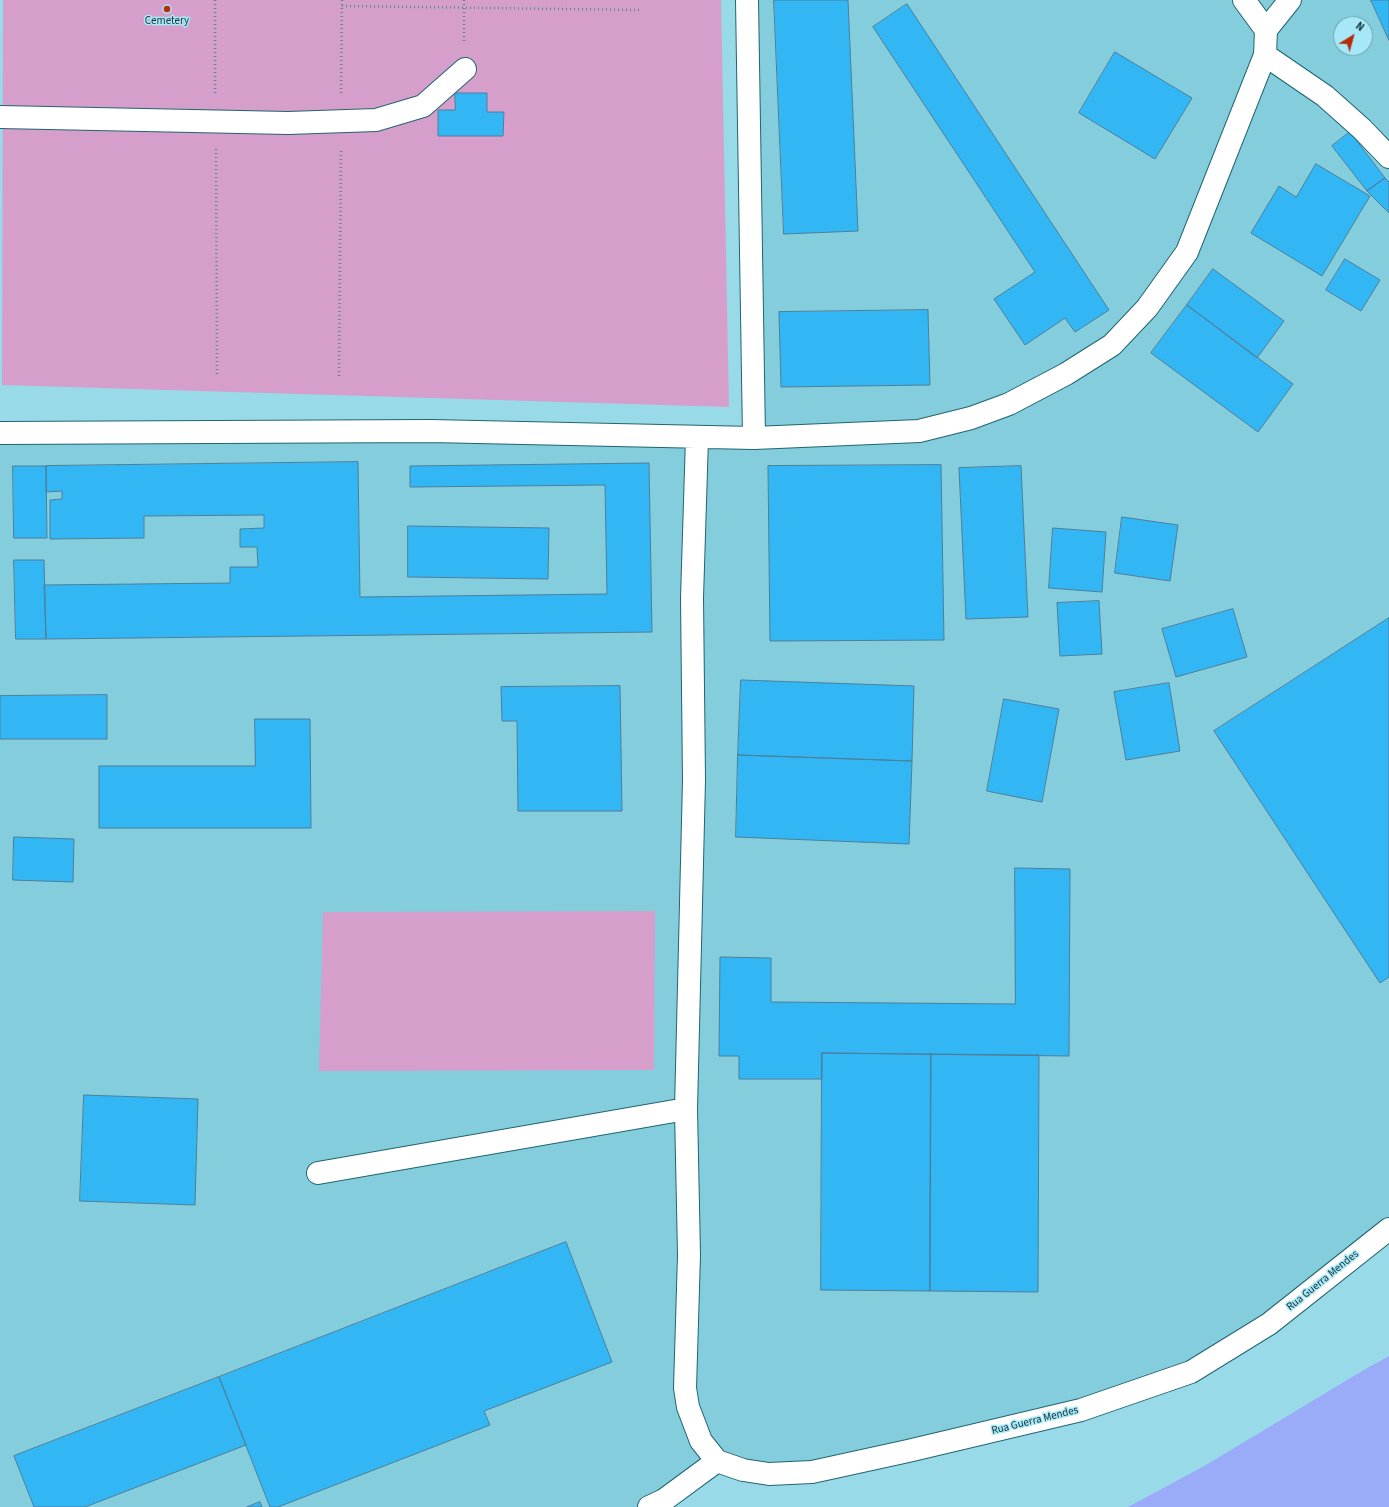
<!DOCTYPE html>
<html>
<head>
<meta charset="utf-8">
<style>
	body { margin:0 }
	#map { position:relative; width:1389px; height:1507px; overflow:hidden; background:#99dae9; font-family:"Source Sans 3",sans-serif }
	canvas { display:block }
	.north { position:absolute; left:1333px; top:16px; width:40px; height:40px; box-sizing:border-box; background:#a6e8f7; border:1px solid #6da0ab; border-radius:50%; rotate:37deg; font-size:11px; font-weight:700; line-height:16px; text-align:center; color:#183339 }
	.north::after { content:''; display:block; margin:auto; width:14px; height:18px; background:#b62b08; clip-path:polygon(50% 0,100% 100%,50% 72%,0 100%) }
</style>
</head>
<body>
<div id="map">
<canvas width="1389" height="1507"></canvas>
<div class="north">N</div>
</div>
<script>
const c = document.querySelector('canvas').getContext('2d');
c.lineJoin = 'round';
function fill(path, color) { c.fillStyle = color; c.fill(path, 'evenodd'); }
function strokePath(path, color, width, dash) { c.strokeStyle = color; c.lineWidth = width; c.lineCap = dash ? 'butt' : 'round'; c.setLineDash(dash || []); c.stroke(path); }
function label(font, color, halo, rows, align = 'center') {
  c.font = font + ' "Source Sans 3",sans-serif'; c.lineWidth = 3; c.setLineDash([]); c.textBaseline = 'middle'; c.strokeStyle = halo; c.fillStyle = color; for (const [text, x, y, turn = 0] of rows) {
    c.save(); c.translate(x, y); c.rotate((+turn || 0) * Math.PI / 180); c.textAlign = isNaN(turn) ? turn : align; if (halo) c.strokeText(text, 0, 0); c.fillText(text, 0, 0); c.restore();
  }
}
fill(new Path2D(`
	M747 0H1389V1229L1191 1372 812 1472 717 1461 649 1507H0V433L753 438ZM1341 24H1365V48H1341Z`), '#83cddd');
fill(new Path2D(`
	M3 0H721L729 407 2 385Z
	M655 911 654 1070 319 1071 323 912Z`), '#d69fcb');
fill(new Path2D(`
	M1389 1356V1507H1128L1206 1465 1362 1371Z`), '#9aabf8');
const building = new Path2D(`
	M774 0H848L858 231 784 234Z
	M1371 0H1389V40Z
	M907 4 1109 310 1075 332 1065 318 1025 345 994 299 1035 272 873 27Z
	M1115 52 1192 98 1155 159 1079 113Z
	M455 93H487V112H504L503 136H438V110H455Z
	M1350 132 1385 178 1367 191 1332 146Z
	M1316 164 1370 196 1322 276 1251 233 1279 186 1296 197Z
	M1385 178 1389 182V213L1367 191Z
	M1345 259 1380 280 1361 311 1326 290Z
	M1213 269 1284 321 1257 358 1187 305Z
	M1187 305 1293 384 1258 432 1151 353Z
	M928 310 930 385 781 387 779 312Z
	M358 462 360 597 607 594 605 485 410 487V466L649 463 652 632 46 639 44 585 230 583V567H258L257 547H240V529L264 528V515L144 516V538L50 539V500L62 499V491L46 492V466Z
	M941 465 944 640 770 641 768 466Z
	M13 466H46L47 538H14Z
	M1021 466 1028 617 966 619 959 468Z
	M1122 517 1178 525 1170 581 1115 573Z
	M408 526 549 528 548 579 408 577Z
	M1053 528 1106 532 1102 592 1049 588Z
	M14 560H44L46 639H16Z
	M1099 601 1102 654 1060 656 1057 603Z
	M1233 609 1247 657 1176 677 1162 629Z
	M1389 618V977L1380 983 1214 731Z
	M741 680 914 686 912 761 738 755Z
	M1169 683 1180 751 1126 760 1114 692Z
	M620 686 622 811H518L517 721H502L501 687Z
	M107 695V739H0V696Z
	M1004 699 1059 709 1042 802 987 791Z
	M255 719H310L311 828H99V766H255Z
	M738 755 912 761 909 844 736 837Z
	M14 837 74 839 73 882 13 880Z
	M1015 868 1070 869 1069 1056 822 1053V1079H739V1056H719L720 957 771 958V1002L1015 1004Z
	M822 1053 931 1054 930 1291 821 1290Z
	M931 1054 1039 1055 1038 1292 930 1291Z
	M84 1095 198 1099 195 1205 80 1201Z
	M566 1242 612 1362 484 1411 490 1425 278 1507H270L219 1377Z
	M219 1377 246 1445 85 1507H34L14 1456Z
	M260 1502 262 1507H247Z`);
fill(building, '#33b7f4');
strokePath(building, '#4d7f9b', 1);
const minor = new Path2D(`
	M747 0 754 438
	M1244 0 1266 30
	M1265 55 1325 96 1362 129 1389 157
	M0 117 288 123 376 120 423 106 465 69
	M0 433 431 431 754 438 919 431 971 418 1009 404 1066 374 1112 345 1147 308 1187 252 1265 55 1266 30 1290 0
	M697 438 692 598 694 780 686 1109 689 1255 685 1388 688 1407 701 1441 717 1461 743 1470 769 1474 812 1472 908 1451 1081 1410 1191 1372 1269 1324 1389 1229
	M318 1173 686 1109
	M649 1507 664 1500 717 1461`);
strokePath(minor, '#226472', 24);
strokePath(new Path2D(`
	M215 0V94
	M464 0V41
	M342 6 639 10
	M341 93 342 0
	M216 149 217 375
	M339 376 341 148`), '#5b8a95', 2.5, [1, 3]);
strokePath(minor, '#fff', 22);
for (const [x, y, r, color] of [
	[167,9,4,"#b62b08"]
]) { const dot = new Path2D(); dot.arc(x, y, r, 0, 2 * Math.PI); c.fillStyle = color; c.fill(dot); strokePath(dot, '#a6e8f7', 1.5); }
label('11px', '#183339', '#a6e8f7', [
	["Cemetery",167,22]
]);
label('11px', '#183339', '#a6e8f7', [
	["Rua Guerra Mendes",1323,1281,-39],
	["Rua Guerra Mendes",1035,1421,-14]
]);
</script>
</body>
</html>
